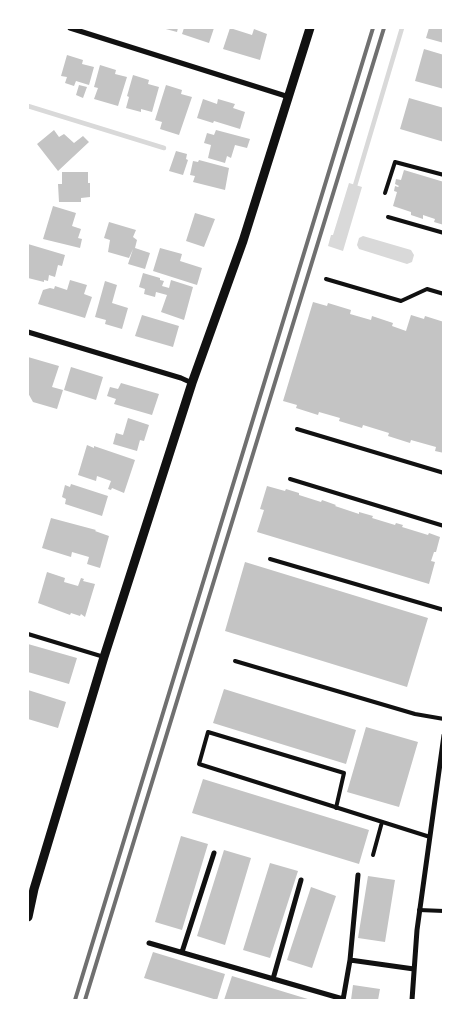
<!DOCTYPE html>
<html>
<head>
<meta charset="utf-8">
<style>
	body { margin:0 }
	#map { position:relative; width:471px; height:1028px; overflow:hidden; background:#fff; font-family:"Archivo Narrow",sans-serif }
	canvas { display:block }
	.frame { position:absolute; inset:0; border:29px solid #fff; pointer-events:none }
</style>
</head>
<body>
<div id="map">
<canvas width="471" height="1028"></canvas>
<div class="frame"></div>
</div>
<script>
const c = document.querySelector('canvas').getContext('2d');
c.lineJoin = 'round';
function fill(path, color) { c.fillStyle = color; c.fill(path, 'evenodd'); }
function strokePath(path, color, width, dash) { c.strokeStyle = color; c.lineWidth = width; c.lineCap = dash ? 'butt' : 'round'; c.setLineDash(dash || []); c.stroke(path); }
fill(new Path2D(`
	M349 183 362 187 343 251 328 246 331 235H333Z
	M363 236 411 250 414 255 412 262 407 264 359 249 357 245 359 238Z`), '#d9d9d9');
strokePath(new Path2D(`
	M28 106 164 148
	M354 189 402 28`), '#d9d9d9', 4.5);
fill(new Path2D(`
	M162 28H178L177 32Z
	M184 28H214L209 43 182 34Z
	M230 28 252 35 254 29 267 34 260 60 223 49Z
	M429 28H444V43L426 38Z
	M424 49 444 55V89L415 81Z
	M67 55 83 60 82 64 94 67 89 85 76 81 74 86 65 83 67 77 61 76Z
	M100 65 116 70 115 74 127 77 118 106 94 99 98 88 94 87Z
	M133 75 149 80 148 84 159 87 152 112 141 109V112L126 108 129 97 127 96Z
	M79 85 87 87 83 98 76 95Z
	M166 85 182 90 181 94 192 97 179 135 160 129 162 122 155 120Z
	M409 98 444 108V142L400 129Z
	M203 99 217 104 218 99 235 104 233 108 245 112 240 129 214 121 213 123 197 118Z
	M54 130 59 137 64 134 74 143 83 136 89 142 58 171 37 144Z
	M216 130 250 139 247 148 235 145 231 158 227 156 225 163 208 158 211 145 204 143 207 133 214 135Z
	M176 151 187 154 186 159 188 160 183 175 169 171Z
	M199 160 229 168 225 190 193 182 195 176 190 175 193 161 198 162Z
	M404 170 444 182V225L434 222 435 219 423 215V219L411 215V212L393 206 397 192 394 191 395 186 398 187 399 186 395 184 396 179 401 180Z
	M62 172H88V183H90V197L81 198V202H59L58 184H62Z
	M53 206 76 213 72 226 81 229 78 238 82 239 80 248 43 239Z
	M195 213 215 219 204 247 186 241Z
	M109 222 136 230 133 237 137 240 135 248 150 253 145 269 128 264 133 249 129 258 108 252 110 240 104 238Z
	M28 244 65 255 62 266 58 265 55 277 49 275 48 281 44 280V282L28 278Z
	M160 248 182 254 180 261 202 268 197 285 153 271Z
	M143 273 160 278V280L164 281 162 286 169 288 171 280 193 287 184 320 161 312 167 295 156 292 155 297 144 294 145 289 139 287Z
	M70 280 87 285 84 294 92 297 85 318 38 304 43 290 50 288 54 289 55 286 67 290Z
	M105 281 117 285 112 303 128 308 122 329 105 324 106 320 95 317Z
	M313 302 327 306 328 303 351 310 350 314 371 320 372 316 393 323 392 326 406 331 411 315 424 319 425 316 444 322V453L435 451 436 447 411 440 410 443 388 436 389 433 363 425 362 428 339 421 340 418 319 412 318 415 296 408 297 405 283 401Z
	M142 315 179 326 173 347 135 336Z
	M28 357 59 366 52 387 63 390 57 409 33 402 28 393Z
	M71 367 103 377 96 400 64 390Z
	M121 383 159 394 152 415 114 404 116 399 107 396 110 387 118 389Z
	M128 418 149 425 144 441 140 440 137 451 113 444 116 433 123 435Z
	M87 445 94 448V446L135 460 124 493 112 488 111 490 108 489 111 481 97 476 96 481 78 475Z
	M71 484 108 496 102 516 65 504 66 499 62 497 65 485 70 487Z
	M267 486 285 491 286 489 299 493V495L321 502 322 500 336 505 335 506 359 514V512L373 516 372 518 395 525 396 523 403 525 402 527 428 535 429 533 440 537 436 552H434L431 561 435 562 429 584 257 532 264 510 260 509Z
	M51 518 96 530 95 531 109 536 100 568 87 564 89 557 72 552 71 557 42 548Z
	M245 562 428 618 407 687 225 631Z
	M47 572 65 578 64 582 78 586 81 578 84 579 83 581 95 584 85 617 81 614 80 616 71 613 70 615 38 603Z
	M28 644 77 658 69 684 28 672Z
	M224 689 356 730 346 764 213 723Z
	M28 690 66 702 58 728 28 719Z
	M366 727 418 742 399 807 347 792Z
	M203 779 369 830 359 864 192 813Z
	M181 836 208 844 182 930 155 922Z
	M224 850 251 858 225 945 197 936Z
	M270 863 298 871 270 958 243 950Z
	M368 876 395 880 385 942 358 938Z
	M311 887 336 896 312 968 287 960Z
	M153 952 225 974 217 1000 144 978Z
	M232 976 311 1000H224Z
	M353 985 380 989 378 1000H351Z`), '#c4c4c4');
strokePath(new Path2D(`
	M385 193 395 162 444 175
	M388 217 444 233
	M326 279 401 301 427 289 444 294
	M297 429 444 473
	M290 479 444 526
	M270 559 444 610
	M28 634 104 657
	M235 661 415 714 444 719
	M336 808 344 773 208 732 199 764 430 837
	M373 855 382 822
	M419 910 444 911`), '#111', 4);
strokePath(new Path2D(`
	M70 28 289 97
	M28 332 181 378 192 383
	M149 943 343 999
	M182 952 214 853
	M350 960 414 969
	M273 979 301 880
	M343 1000 350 960 358 875
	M412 1000 417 930 444 735`), '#111', 5);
strokePath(new Path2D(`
	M28 917 34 889 104 657 192 383 243 241 310 28`), '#111', 9);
strokePath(new Path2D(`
	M75 1000 373 28
	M85 1000 384 28`), '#707070', 4);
</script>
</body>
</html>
